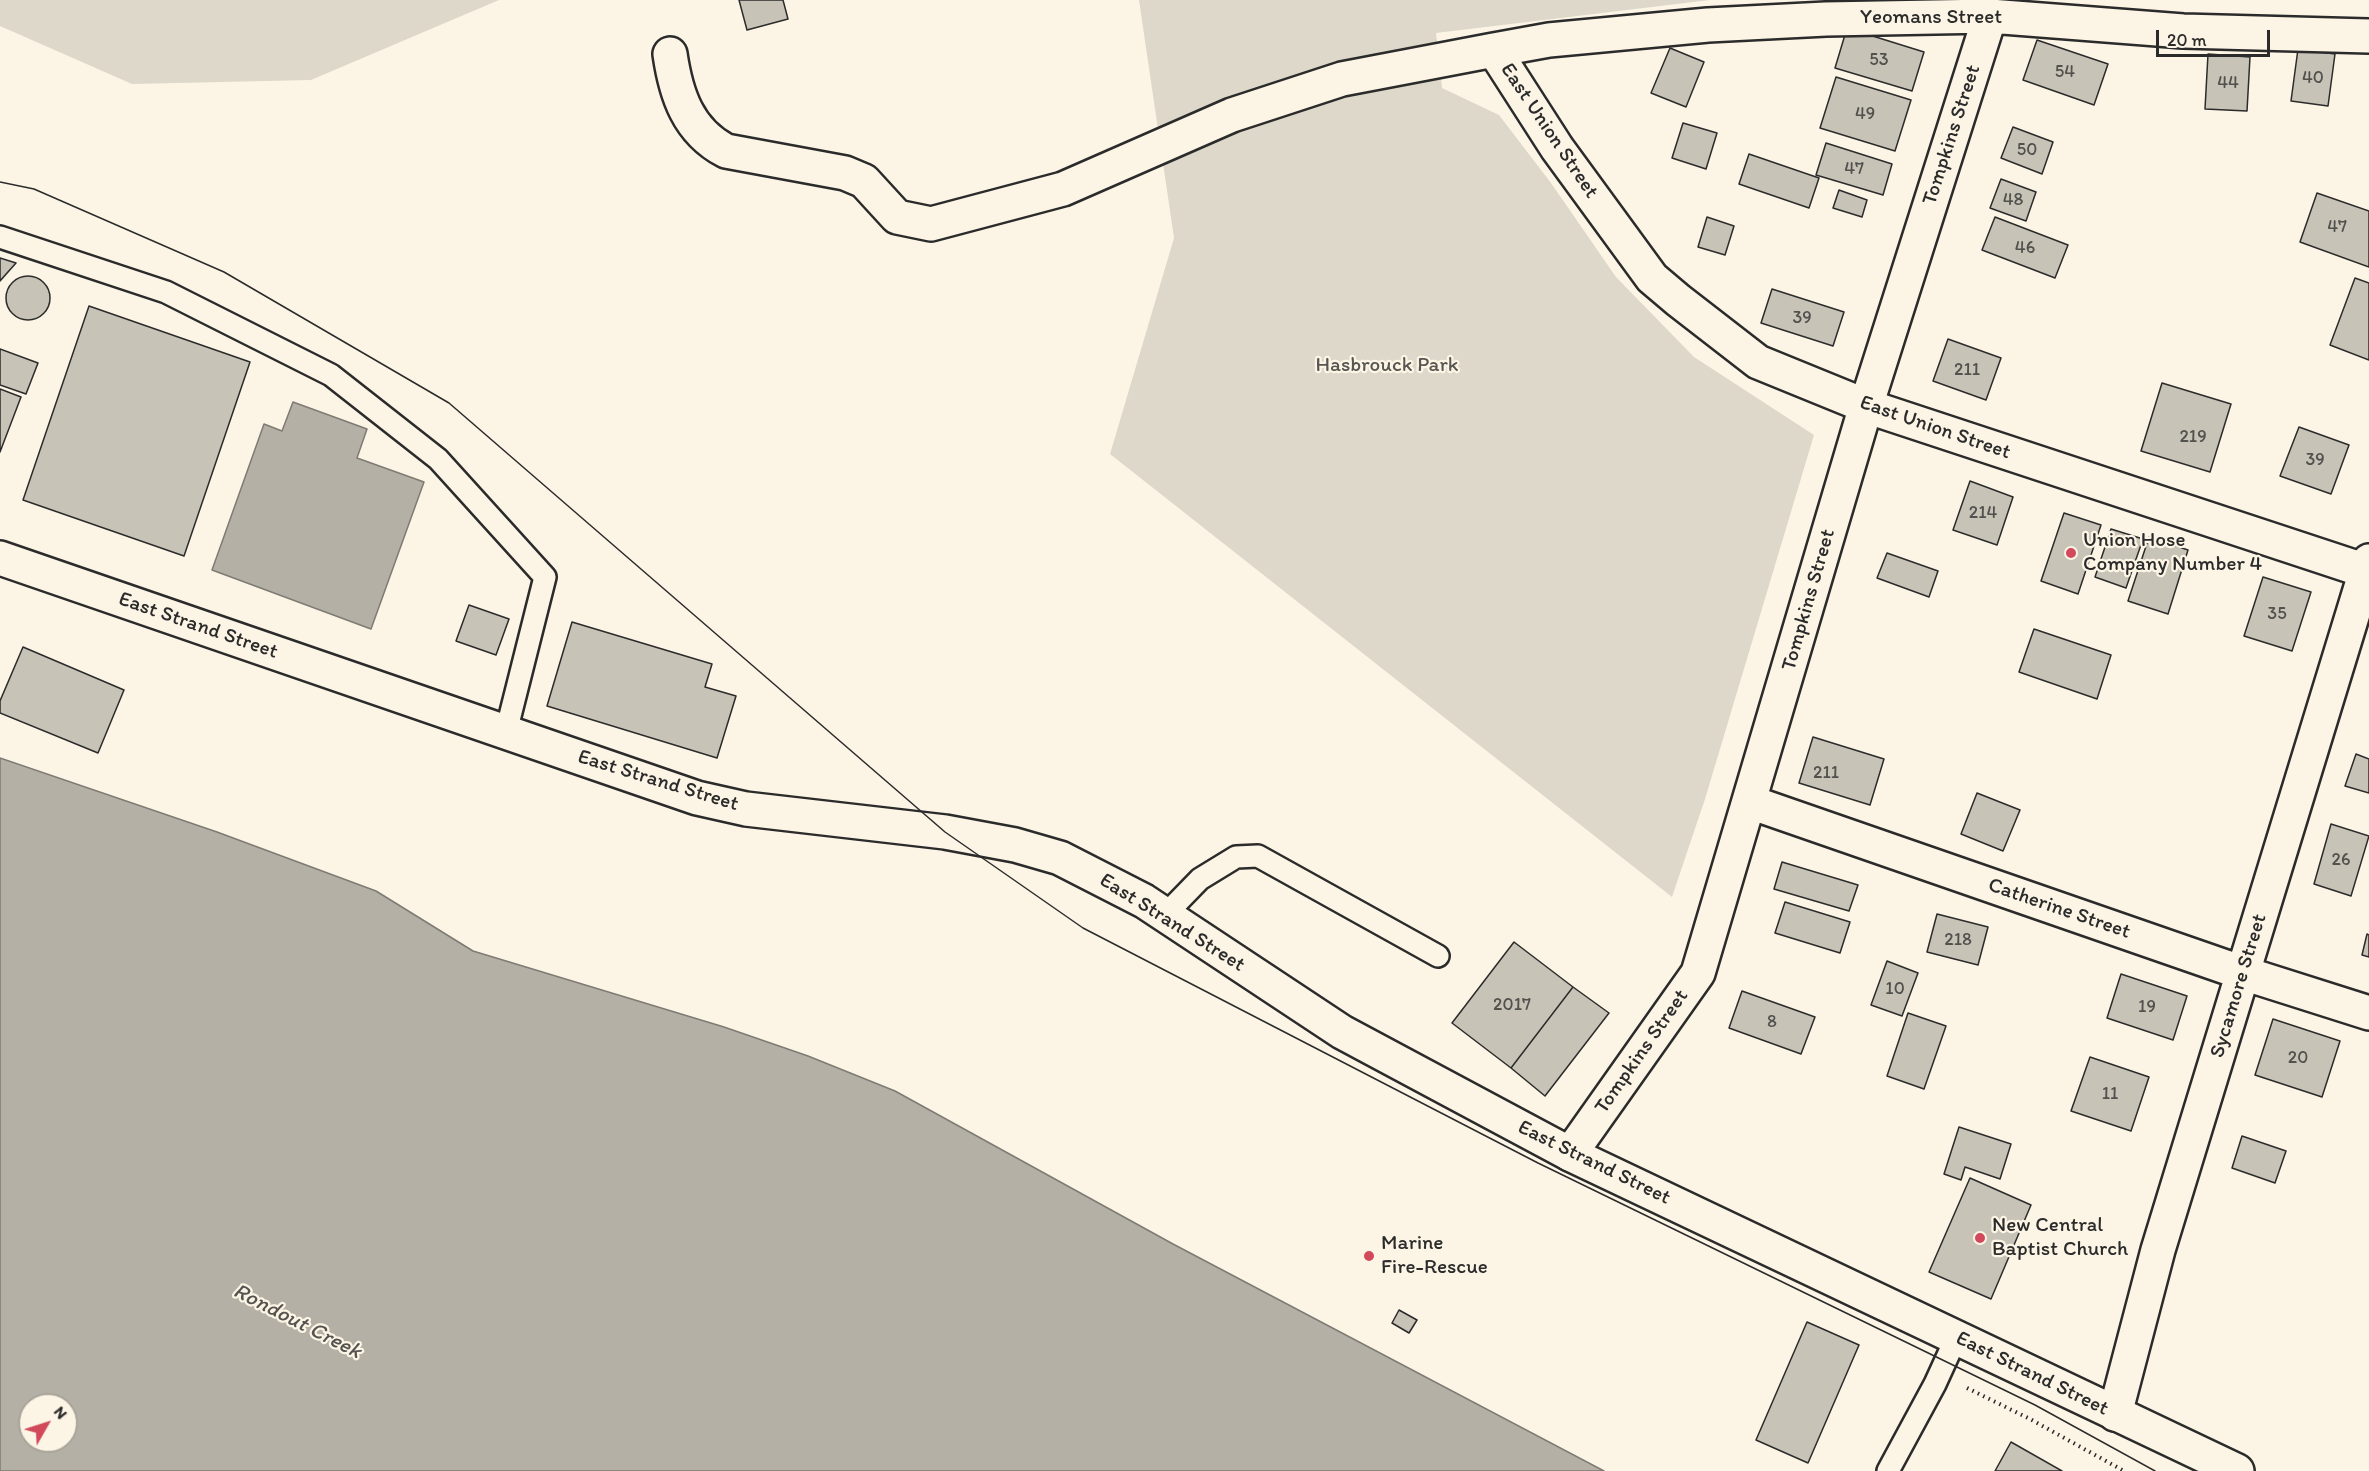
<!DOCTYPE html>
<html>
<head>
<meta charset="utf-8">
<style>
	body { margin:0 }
	#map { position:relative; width:2369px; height:1471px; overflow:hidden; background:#fcf5e5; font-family:Itim,sans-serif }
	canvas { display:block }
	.north { position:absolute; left:18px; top:1393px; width:60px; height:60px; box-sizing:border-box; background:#fcf5e5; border:2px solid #a8a49b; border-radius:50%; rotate:51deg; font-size:16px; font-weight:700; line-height:24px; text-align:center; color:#2b2b2b }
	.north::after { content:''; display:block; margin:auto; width:21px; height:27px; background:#d1495b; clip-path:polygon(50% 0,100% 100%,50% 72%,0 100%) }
	.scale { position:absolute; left:2156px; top:30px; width:114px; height:27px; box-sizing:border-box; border:3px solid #2b2b2b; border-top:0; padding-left:8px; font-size:18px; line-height:21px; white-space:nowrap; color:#2b2b2b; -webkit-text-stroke:4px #fcf5e5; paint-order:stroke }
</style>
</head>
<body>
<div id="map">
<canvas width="2369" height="1471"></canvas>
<div class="north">N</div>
<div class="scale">20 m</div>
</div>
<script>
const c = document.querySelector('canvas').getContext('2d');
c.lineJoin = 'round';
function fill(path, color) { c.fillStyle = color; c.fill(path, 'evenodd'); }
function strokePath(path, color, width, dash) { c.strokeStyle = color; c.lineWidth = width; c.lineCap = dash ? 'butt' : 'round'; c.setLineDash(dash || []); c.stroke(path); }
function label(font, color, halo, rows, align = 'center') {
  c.font = font + ' Itim,sans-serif'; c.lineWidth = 4.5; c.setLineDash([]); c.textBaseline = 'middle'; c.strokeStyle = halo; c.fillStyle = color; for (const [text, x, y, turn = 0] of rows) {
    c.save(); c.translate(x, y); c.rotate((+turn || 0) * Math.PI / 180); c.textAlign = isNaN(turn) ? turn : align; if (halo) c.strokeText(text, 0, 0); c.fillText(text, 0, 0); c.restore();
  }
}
fill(new Path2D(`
	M0 0H499L311 80 132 84 0 26Z
	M1139 0H1710L1436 33 1442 88 1499 115 1551 183 1616 277 1694 357 1814 435 1705 799 1672 897 1110 454 1174 238Z`), '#ded8ca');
const water = new Path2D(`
	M293 402 367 429 357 458 424 482 371 629 212 570 264 424 282 431Z
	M0 758 217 832 376 891 473 951 724 1027 808 1056 895 1091 1173 1244 1604 1471H0ZM30 1405H66V1441H30Z`);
fill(water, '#b4b0a5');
strokePath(water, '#7d7b74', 1.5);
const building = new Path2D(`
	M739 0H783L788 19 747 30Z
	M1847 28 1924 52 1912 91 1835 68Z
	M2037 40 2108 64 2094 105 2023 80Z
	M1670 48 1704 62 1686 107 1651 93Z
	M2298 49 2335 54 2328 106 2291 101Z
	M2208 54 2250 57 2247 111 2205 109Z
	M1836 77 1911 100 1895 151 1820 128Z
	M1683 123 1717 133 1706 169 1672 158Z
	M2013 127 2053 142 2042 174 2001 158Z
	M1826 143 1892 164 1883 195 1816 175Z
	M1749 154 1819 178 1809 208 1739 184Z
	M2001 179 2036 192 2026 221 1990 208Z
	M1839 190 1867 200 1862 217 1833 208Z
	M2317 193 2369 211V267L2300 242Z
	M1707 217 1734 226 1725 255 1698 247Z
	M1995 217 2068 245 2055 278 1982 250Z
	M0 258 16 263 0 281Z
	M6 298a22 22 0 1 1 44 0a22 22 0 1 1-44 0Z
	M2355 278 2369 283V360L2330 345Z
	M1772 289 1844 312 1833 346 1761 323Z
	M89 306 250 362 184 556 23 500Z
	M1948 339 2001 358 1986 400 1933 381Z
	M0 349 38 363 26 394 0 385Z
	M2162 383 2231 404 2210 472 2141 451Z
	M0 389 21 397 0 452Z
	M2299 427 2349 445 2331 494 2280 476Z
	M1970 481 2013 497 1997 545 1953 530Z
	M2064 513 2101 525 2078 594 2041 581Z
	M2111 529 2143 539 2126 588 2095 577Z
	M2149 537 2188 550 2168 614 2128 601Z
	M1887 553 1938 571 1929 597 1877 578Z
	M2263 577 2311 592 2292 651 2244 636Z
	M469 605 509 619 496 655 456 641Z
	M572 622 712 664 705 687 736 696 717 758 547 706Z
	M2034 629 2111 655 2097 699 2019 672Z
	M23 647 124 690 98 753 0 713V701Z
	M1813 737 1884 759 1870 805 1799 783Z
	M2356 754 2369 759V793L2345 786Z
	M1977 793 2020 810 2003 851 1961 834Z
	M2331 824 2369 836 2351 896 2314 884Z
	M1782 862 1858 885 1849 911 1774 889Z
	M1785 902 1850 922 1840 953 1775 933Z
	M1937 914 1988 927 1978 965 1927 952Z
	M2367 934 2369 935V957L2362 955Z
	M1514 942 1573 987 1511 1068 1452 1023Z
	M1887 961 1918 973 1902 1016 1871 1005Z
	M2121 974 2187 996 2173 1040 2107 1018Z
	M1573 987 1609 1013 1545 1096 1511 1068Z
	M1742 991 1815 1017 1801 1054 1729 1028Z
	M1908 1013 1946 1026 1924 1089 1887 1076Z
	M2273 1019 2340 1041 2322 1097 2255 1075Z
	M2090 1057 2149 1077 2131 1131 2071 1111Z
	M1959 1127 2011 1144 2000 1179 1965 1167 1961 1180 1944 1174Z
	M2242 1136 2286 1151 2275 1183 2232 1168Z
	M1970 1178 2031 1205 1991 1299 1929 1272Z
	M1399 1310 1417 1320 1409 1333 1392 1323Z
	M1807 1322 1859 1345 1808 1463 1756 1440Z
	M2011 1442 2062 1471H1995Z`);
fill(building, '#c8c3b7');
strokePath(building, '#2b2b2b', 1.5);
const service = new Path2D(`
	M0 237 166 292 331 375 438 459 545 577 506 732
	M1165 915 1200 879 1236 857 1258 856 1438 956
	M1888 1471 1935 1384 1956 1338`);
const minor = new Path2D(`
	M1494 50 1549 40 1708 25 1826 19 1990 16 2183 31 2369 36
	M670 54C676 95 688 131 726 151L845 173 864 181 897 217 931 224 1063 189 1232 115 1342 79 1494 50 1557 148 1652 278 1678 300 1758 362 1866 406 2369 572
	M1750 802 2243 973 2369 1013
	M1570 1154 1698 973 1866 406 1990 16
	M2115 1414 2158 1250 2369 561`);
const tertiary = new Path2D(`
	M0 558 697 798 746 809 945 832 1015 845 1060 858 1144 901 1342 1032 1570 1154 2237 1471`);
strokePath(service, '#2b2b2b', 26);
strokePath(minor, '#2b2b2b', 38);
strokePath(tertiary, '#2b2b2b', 38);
strokePath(new Path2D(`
	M1967 1388 2030 1419 2124 1471`), '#2b2b2b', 4, [1.5, 4.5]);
strokePath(service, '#fcf5e5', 21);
strokePath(minor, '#fcf5e5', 33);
strokePath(tertiary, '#fcf5e5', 33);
strokePath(new Path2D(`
	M0 182 34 189 224 272 449 403 945 832 1083 928 1538 1163 2035 1405 2155 1471`), '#2b2b2b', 1.5);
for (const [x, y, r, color] of [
	[2071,553,6,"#d1495b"],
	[1980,1238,6,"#d1495b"],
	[1369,1256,6,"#d1495b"]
]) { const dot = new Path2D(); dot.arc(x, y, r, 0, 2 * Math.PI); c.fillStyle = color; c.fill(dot); strokePath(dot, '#fcf5e5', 2); }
label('18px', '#52514e', null, [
	["53",1879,60],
	["54",2065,72],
	["40",2313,78],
	["44",2228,83],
	["49",1865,114],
	["50",2027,150],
	["47",1854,169],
	["48",2013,200],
	["47",2337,227],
	["46",2025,248],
	["39",1802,318],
	["211",1967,370],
	["219",2193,437],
	["39",2315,460],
	["214",1983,513],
	["35",2277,614],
	["211",1826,773],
	["26",2341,860],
	["218",1958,940],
	["10",1895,989],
	["2017",1512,1005],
	["19",2147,1007],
	["8",1772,1022],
	["20",2298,1058],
	["11",2110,1094]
]);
label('21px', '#2b2b2b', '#fcf5e5', [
	["Yeomans Street",1931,18],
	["East Union Street",1549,131,56],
	["Tompkins Street",1952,135,-72],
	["East Union Street",1935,428,19],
	["Tompkins Street",1809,600,-74],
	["East Strand Street",198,626,19],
	["East Strand Street",658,781,17],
	["Catherine Street",2059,909,19],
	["East Strand Street",1172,923,32],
	["Sycamore Street",2239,986,-73],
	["Tompkins Street",1642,1052,-55],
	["East Strand Street",1594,1163,26],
	["East Strand Street",2032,1374,26]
]);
label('21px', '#585653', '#fcf5e5', [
	["Hasbrouck Park",1387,366]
]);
label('21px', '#2b2b2b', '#fcf5e5', [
	["Union Hose",2083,541],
	["Company Number 4",2083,565],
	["New Central",1992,1226],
	["Baptist Church",1992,1250],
	["Marine",1381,1244],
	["Fire-Rescue",1381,1268]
], 'left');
label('italic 22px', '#545350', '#fcf5e5', [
	["Rondout Creek",297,1322,27]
]);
</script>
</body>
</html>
